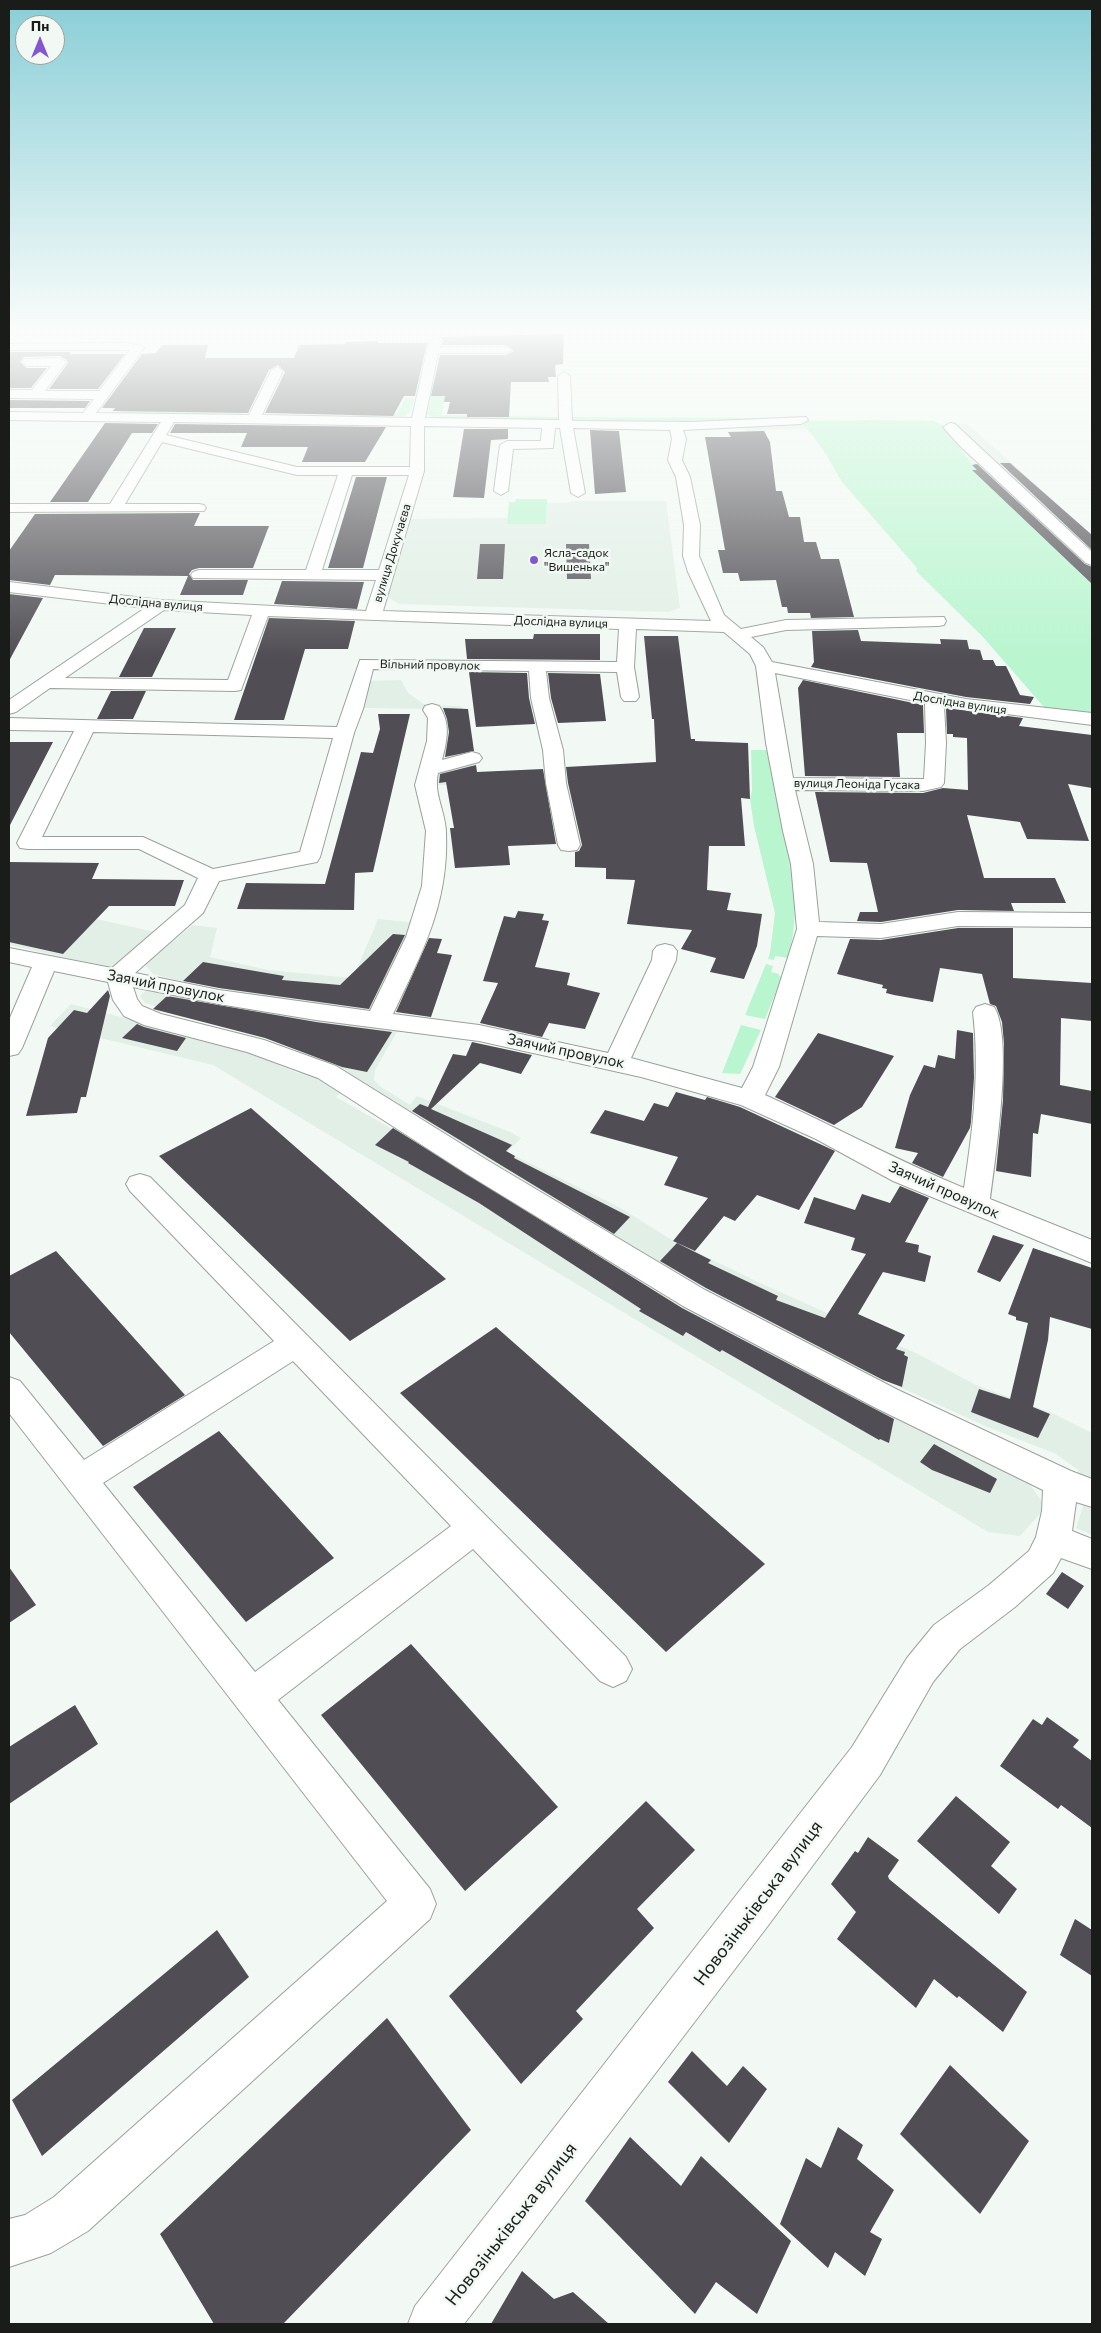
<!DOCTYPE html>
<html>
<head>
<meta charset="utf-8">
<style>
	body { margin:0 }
	#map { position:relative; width:1101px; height:2333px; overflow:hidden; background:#f2f9f4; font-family:Commissioner,sans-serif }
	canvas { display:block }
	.frame { position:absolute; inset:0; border:10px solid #1a1c1a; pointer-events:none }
	.north { position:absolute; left:15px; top:15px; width:50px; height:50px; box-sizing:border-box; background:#f2f9f4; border:1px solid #9ca19d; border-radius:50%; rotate:0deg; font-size:14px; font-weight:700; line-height:20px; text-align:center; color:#1a1c1a }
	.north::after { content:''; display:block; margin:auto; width:18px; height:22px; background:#8258d1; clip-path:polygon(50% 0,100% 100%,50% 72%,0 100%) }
</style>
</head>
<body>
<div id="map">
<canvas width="1101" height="2333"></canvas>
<div class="frame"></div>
<div class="north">Пн</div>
</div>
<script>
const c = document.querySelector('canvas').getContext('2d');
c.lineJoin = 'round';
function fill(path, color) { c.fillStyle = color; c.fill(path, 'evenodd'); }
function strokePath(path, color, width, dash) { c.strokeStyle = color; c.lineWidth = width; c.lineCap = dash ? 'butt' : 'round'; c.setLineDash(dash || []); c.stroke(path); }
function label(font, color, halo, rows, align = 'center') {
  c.font = font + ' Commissioner,sans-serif'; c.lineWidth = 5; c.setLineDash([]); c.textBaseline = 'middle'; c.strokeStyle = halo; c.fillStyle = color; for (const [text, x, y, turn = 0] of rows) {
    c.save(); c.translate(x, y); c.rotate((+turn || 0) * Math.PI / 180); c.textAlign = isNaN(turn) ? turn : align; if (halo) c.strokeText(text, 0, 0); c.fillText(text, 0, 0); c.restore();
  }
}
fill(new Path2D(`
	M801 421 807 429 765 430 767 435 750 436 743 426Z
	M968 424 1092 535V584L972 470 977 469 942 425Z
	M573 501H666L680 608 669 612 399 604 384 595 407 519 507 518V523H546L547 503H565Z
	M401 680 408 693 425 705 459 706 463 708 466 717 467 735 472 736 473 742 471 785H433L435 709 362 708 368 681Z
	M9 900 160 933 119 968 76 960 9 945Z
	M378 919 418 923 375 1011 326 1008 172 979 153 974 146 966 148 962 193 925 217 928 210 957 268 970 353 978Z
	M148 988 398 1030 375 1070 374 1080 381 1087 410 1105 417 1096 510 1132 521 1138 507 1152 619 1207 672 1240 758 1282 918 1354 976 1385 1052 1413 1092 1433V1535L1076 1528 1084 1503 1078 1470 1056 1454 985 1426 740 1314 407 1110 325 1058 279 1039 187 1017 145 1003 140 996Z
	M71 1004 239 1048 298 1073 303 1070 320 1078 341 1093 336 1097 517 1200 998 1465 1030 1485 1046 1507 1020 1536 988 1532 213 1065 50 1026Z`), '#e1efe6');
fill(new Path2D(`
	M431 383H448L442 415 562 417 560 420 433 419 427 414Z
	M110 397H123L115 409 243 412 244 415 129 414 102 406Z
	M405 398H415L411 411 405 416 356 417 345 414H397Z
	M571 417 767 418 720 424 572 422Z
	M877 420 934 421 942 425 977 470 973 471 1092 584V713L1043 710V706L983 637 916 571 917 568 842 482 824 451 801 421Z
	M516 499H547L546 524H507L509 502H515Z
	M751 750H768C780 821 808 885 788 958L775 956 774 960 768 959 770 953 775 913 754 826 750 799 752 790Z
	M766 964 773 966 771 972 779 974V976L782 977 765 1019 745 1015Z
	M741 1025 761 1030 740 1074 722 1073Z`), '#b9f5cf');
fill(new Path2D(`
	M564 334 563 364 555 365 556 377H548L549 382H511L509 417H467V414H447L450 402H444L445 396H431L440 355H506L514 351 506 345H442L443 341 440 337Z
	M378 341V343H427L415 396H404L393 416 265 413 285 372 278 365 269 370 248 413 113 411 115 408H102L142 354 156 353 162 345H208L205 358H294L299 345 345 344 346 342Z
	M9 352H71L69 354H125L98 389H49L68 363 67 360 60 356 24 357 20 362 27 368H47L31 388H9Z
	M9 400 90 401 85 408H9Z
	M105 423 158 424 152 433H132L88 502H50Z
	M175 424 386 427 365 462H302L308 447H241L247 433H170Z
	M464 429H508V439L491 440 484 498 453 497Z
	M590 430 619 431 626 492 595 494Z
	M764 431 770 442 776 491H782L789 517H800L804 542H816L821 559H839L854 617 811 618 810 613H788L787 607H782L776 580 740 581 738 573H723L718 550H725L705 437H731L728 432Z
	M1000 463H1010L1092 535V550Z
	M977 464 1085 564 1092 567V584L972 470H977L972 465Z
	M356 477H387L363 568H328Z
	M200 513 194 526H269L253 568H199L192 570 189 574 193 580H248L243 595H180L188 576 55 575 50 585 9 580V551L35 514Z
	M480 544H505L503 579H477Z
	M566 544H589L591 579H567Z
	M282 581 364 582 357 609 274 604Z
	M9 594 43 598 9 661Z
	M269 618 355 621 348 649H305L284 720H234Z
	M144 628H176L152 677H119Z
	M858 630 861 641 941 644 940 639 967 640 969 649 980 650 983 660H993L996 666H1006L1020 695 1034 697 1030 704 966 697 811 667 814 662 812 631Z
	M534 634H600V660L467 659 465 639H533Z
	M644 636H678L691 739H695V741L748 743 750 799 741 798 745 846H709L707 890 731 893 727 910 762 914 757 946 744 979 710 972 716 958 681 949 692 930 627 924 635 880 606 879V868L575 867V852L579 851 582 845 568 783 566 767 656 762 654 719H652Z
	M469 672 527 673 529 698 535 724 476 727Z
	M548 673 600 674 606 721 558 723 551 698Z
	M803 680 923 705 924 733H897L900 777 805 776 798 688Z
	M111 691H146L133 719H97Z
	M443 708 468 709 474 751 445 757 449 732 447 719Z
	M946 708 1023 718 1019 726 1092 735V788L1068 784 1089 841 1027 839 1020 822 967 815 984 878H1055L1066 903H1011L1014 911 958 910 881 922 857 921 860 912H878L867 863 830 862 815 792 923 793 943 788 968 790 967 738 953 737V734H947Z
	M378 714H410L373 872 355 873 354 910 237 909 246 883 325 884 361 752 373 753 380 729Z
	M9 742H53L9 827Z
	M476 765 477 772 543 769 556 844 508 846 510 865 455 868 450 828H454L446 782 439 783 440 774Z
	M9 862 99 863 92 879 184 880 175 906H109L63 954 9 942Z
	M518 911 544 914 542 920 549 921 535 967 570 973 567 985 600 993 585 1029 549 1023 542 1037 480 1023 498 983 483 981 504 916 515 918Z
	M958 928H1013V978L1092 983V1021L1061 1018 1060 1085 1092 1091V1124L1041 1114 1038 1134 1033 1133 1031 1177 996 1171 1003 1100 1004 1044 1002 1022 996 1006 990 1004 982 974 940 968 933 1002 894 995 886 993 887 989 882 988 883 985 837 974 850 939 881 940Z
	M393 934 405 935 369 1009 219 988 183 981 203 962 284 976 282 980 340 985Z
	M429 938 442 939 437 953 452 955 431 1017 396 1012Z
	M108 990 110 996 86 1097H81L77 1113 26 1116 48 1038 74 1010 87 1013Z
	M167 996 316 1022 392 1032 367 1072 342 1067 265 1038 153 1009Z
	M137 1024 144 1027 186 1038 177 1051 122 1038Z
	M957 1030 973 1033 974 1078 971 1122 970 1128 943 1177 912 1163 918 1153 895 1148 910 1095 924 1065 935 1068 938 1055 955 1059Z
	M818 1033 894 1056 862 1107 834 1125 775 1097Z
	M472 1042 532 1055 521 1074 480 1063 431 1109 512 1145 506 1151 515 1156 514 1158 630 1217 614 1234 412 1111 420 1104 428 1107 453 1054 466 1056Z
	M676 1092 705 1100 707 1097 740 1107 835 1151 799 1210 757 1195 735 1221 724 1216 695 1251 673 1241 708 1198 664 1185 678 1157 590 1133 605 1110 644 1121 654 1103 668 1107Z
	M251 1108 446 1279 350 1341 159 1156Z
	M393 1128 682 1308 894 1419 889 1443 880 1439 879 1440 722 1350 720 1352 686 1332 683 1336 639 1311 641 1309 479 1203 408 1163 409 1162 375 1145Z
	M900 1186 929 1198 905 1242 919 1245 918 1252 931 1256 925 1282 883 1272 858 1314 905 1335 896 1349 905 1352 904 1355 908 1357 902 1387 883 1380 706 1288 660 1261 677 1243 711 1260 708 1263 778 1296 776 1300 825 1318 866 1254 851 1250 855 1238 804 1223 814 1197 855 1210 862 1194 890 1203Z
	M993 1235 1024 1245 1000 1282 977 1272Z
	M1033 1248 1092 1268V1329L1050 1317 1048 1340 1033 1407 1050 1414 1038 1438 971 1412 979 1389 1010 1399 1028 1323 1016 1320V1317L1008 1314Z
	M56 1251 185 1395 103 1446 9 1332V1276Z
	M496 1327 765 1564 666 1652 400 1393Z
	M219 1431 334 1558 246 1622 133 1487Z
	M934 1444 997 1479 990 1493 932 1470 920 1462Z
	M9 1567 36 1605 9 1623Z
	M1062 1572 1084 1586 1068 1609 1046 1594Z
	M411 1644 558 1807 465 1891 321 1715Z
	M75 1705 98 1744 9 1804V1747Z
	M1047 1717 1079 1740 1073 1747 1092 1761V1828L1061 1805 1058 1809 1000 1766 1033 1719 1042 1725Z
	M956 1796 1010 1842 991 1866 1017 1889 999 1914 917 1841Z
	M646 1801 695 1850 637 1909 654 1928 576 2011 583 2019 521 2084 449 1996Z
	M868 1837 899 1860 888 1876 889 1879 1027 1992 1003 2032 959 1996 957 1998 934 1979 916 2008 837 1939 856 1912 831 1884 855 1851 858 1853Z
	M1075 1919 1092 1930V1976L1060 1955Z
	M217 1930 249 1977 42 2156 12 2100Z
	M387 2018 471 2130 283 2324H214L160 2234Z
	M692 2051 727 2086 743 2066 767 2089 729 2143 668 2082Z
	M950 2065 1029 2141 980 2214 900 2134Z
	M838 2127 863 2145 857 2159 894 2190 870 2232 882 2239 865 2276 835 2252 828 2268 780 2224 806 2158 821 2168Z
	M630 2137 681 2186 701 2156 791 2241 757 2314 716 2282 695 2314 585 2201Z
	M522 2271 554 2299 573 2292 609 2324H491Z`), '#504e54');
const minor = new Path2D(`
	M435 339 441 342 440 347H506L512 350 506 353H438L425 418 559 420 558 376 564 372 570 376 572 421 692 422 806 417 808 420 801 424 683 430 686 439 682 460 690 477 700 525 699 556 724 615 741 629 786 620 944 617 946 621 944 625 938 626 786 630 751 637 763 647 772 662 966 699 1092 713V725L944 706 946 743 944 783 941 787 923 791 795 790 813 864 819 922 881 924 958 912 1092 913V927L958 926 881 938 817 936 779 1067 765 1095C832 1125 896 1160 964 1188 973 1129 980 1072 973 1012L976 1007 985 1004 994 1007C1014 1037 995 1160 990 1199L1092 1240V1263L893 1181 816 1139 741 1105 641 1077 479 1041 316 1020 219 1004 133 987 137 999 142 1006 161 1014 264 1040 336 1066 487 1160 705 1290 898 1390 1071 1471 1092 1479V1507L1076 1502 1072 1531 1092 1539V1569L1061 1558 1053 1573 1015 1607 960 1649 933 1682 880 1775 767 1927 464 2324H408L415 2306 852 1747 907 1658 934 1625 989 1585 1029 1551 1036 1537 1042 1511 1043 1490 876 1408 683 1306 467 1174 318 1078 247 1052 144 1025 124 1016 113 1000 108 982 54 971 22 1048 18 1054 9 1056V1020L32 967 9 962V948L112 968 185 905 198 878 139 849H28L20 848 17 843 74 731 9 730V718L337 727 360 660 617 662 619 629 268 616 241 690 235 691 50 688 16 712 9 714V700L145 608 9 592V582L161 600 366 611 376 580 193 578 191 575 193 572 199 570H306L338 475H297L162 442 125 504H199L204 505 206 508 204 511 9 512V504H110L161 422 9 420V412L83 413 94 399 9 398V390H32L51 366H28L22 362 24 359 60 358 66 362 45 391H99L130 350H9V344L126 343 142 346 144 348 96 413 249 415 271 371 277 367 283 371 262 415 412 418 429 342ZM174 422 411 426 410 467H297L166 435ZM424 426 542 428 541 441H507L500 445 494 491 501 495 508 491 513 449 553 448 555 428H560L571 493 578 497 585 493 573 428 670 430 672 439 668 460 676 477 684 525 683 556 688 572 711 621 383 611 424 471ZM352 475H409L379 570H322ZM164 610 252 615 228 680 65 678ZM636 629 724 632 750 654 756 666 766 743 783 831 791 864 797 929 753 1067 742 1088 631 1058 676 960 677 951 673 946 665 944 657 946 653 951 652 960 608 1053 479 1025 393 1014C422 953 449 903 446 833 446 812 433 794 438 773L479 762 482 758 479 754 472 752 442 760C447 741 451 723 439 706L432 704 425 706 423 710 428 718 427 741 415 785 426 831 422 886 406 937 370 1011 219 990 135 973 203 913 219 881 317 862 320 857 354 733 363 709 373 669 529 671 531 698 543 750 546 783 558 845 561 850 569 851 577 850 580 845 566 783 563 750 549 698 546 671 617 672 621 697 624 701H636L639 697 634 667ZM775 673 925 703 926 743 924 779 793 778ZM93 732 333 738 300 852 213 869 143 837H42Z
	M950 423 955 424 1092 552V565L1086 563 959 445 943 427Z
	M140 1174 150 1177 626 1657 632 1669 626 1681 613 1687 600 1681 473 1549 278 1700 430 1889 436 1904 430 1919 88 2231 51 2253 9 2267V2219L25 2215 54 2197 387 1901 9 1413V1377L20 1381 84 1460 274 1341 130 1191 126 1184 130 1177ZM293 1361 451 1526 255 1672 103 1483Z`);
strokePath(minor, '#9aa19d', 2);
fill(minor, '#fff');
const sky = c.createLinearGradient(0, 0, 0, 658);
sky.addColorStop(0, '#89ced7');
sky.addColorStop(0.5, '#f9fcfa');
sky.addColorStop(1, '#f9fcfa00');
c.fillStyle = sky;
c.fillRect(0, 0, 1101, 658);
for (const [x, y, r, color] of [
	[534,560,5,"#8258d1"]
]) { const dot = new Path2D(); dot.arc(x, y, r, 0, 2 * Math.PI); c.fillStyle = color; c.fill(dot); strokePath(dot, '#f2f9f4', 2); }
label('12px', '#1a1c1a', '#f2f9f4', [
	["вулиця Докучаєва",392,553,-73],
	["Дослідна вулиця",156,603,5],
	["Дослідна вулиця",561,622,2],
	["Вільний провулок",430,665,1],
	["Дослідна вулиця",960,703,9],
	["вулиця Леоніда Гусака",857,784,1]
]);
label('12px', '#1a1c1a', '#f2f9f4', [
	["Ясла-садок",544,553],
	["\"Вишенька\"",544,567]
], 'left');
label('15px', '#1a1c1a', '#f2f9f4', [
	["Заячий провулок",166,986,11],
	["Заячий провулок",566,1051,12],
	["Заячий провулок",944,1190,24]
]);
label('18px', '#1a1c1a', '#f2f9f4', [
	["Новозіньківська вулиця",758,1903,-53],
	["Новозіньківська вулиця",511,2224,-52]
]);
</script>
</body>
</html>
